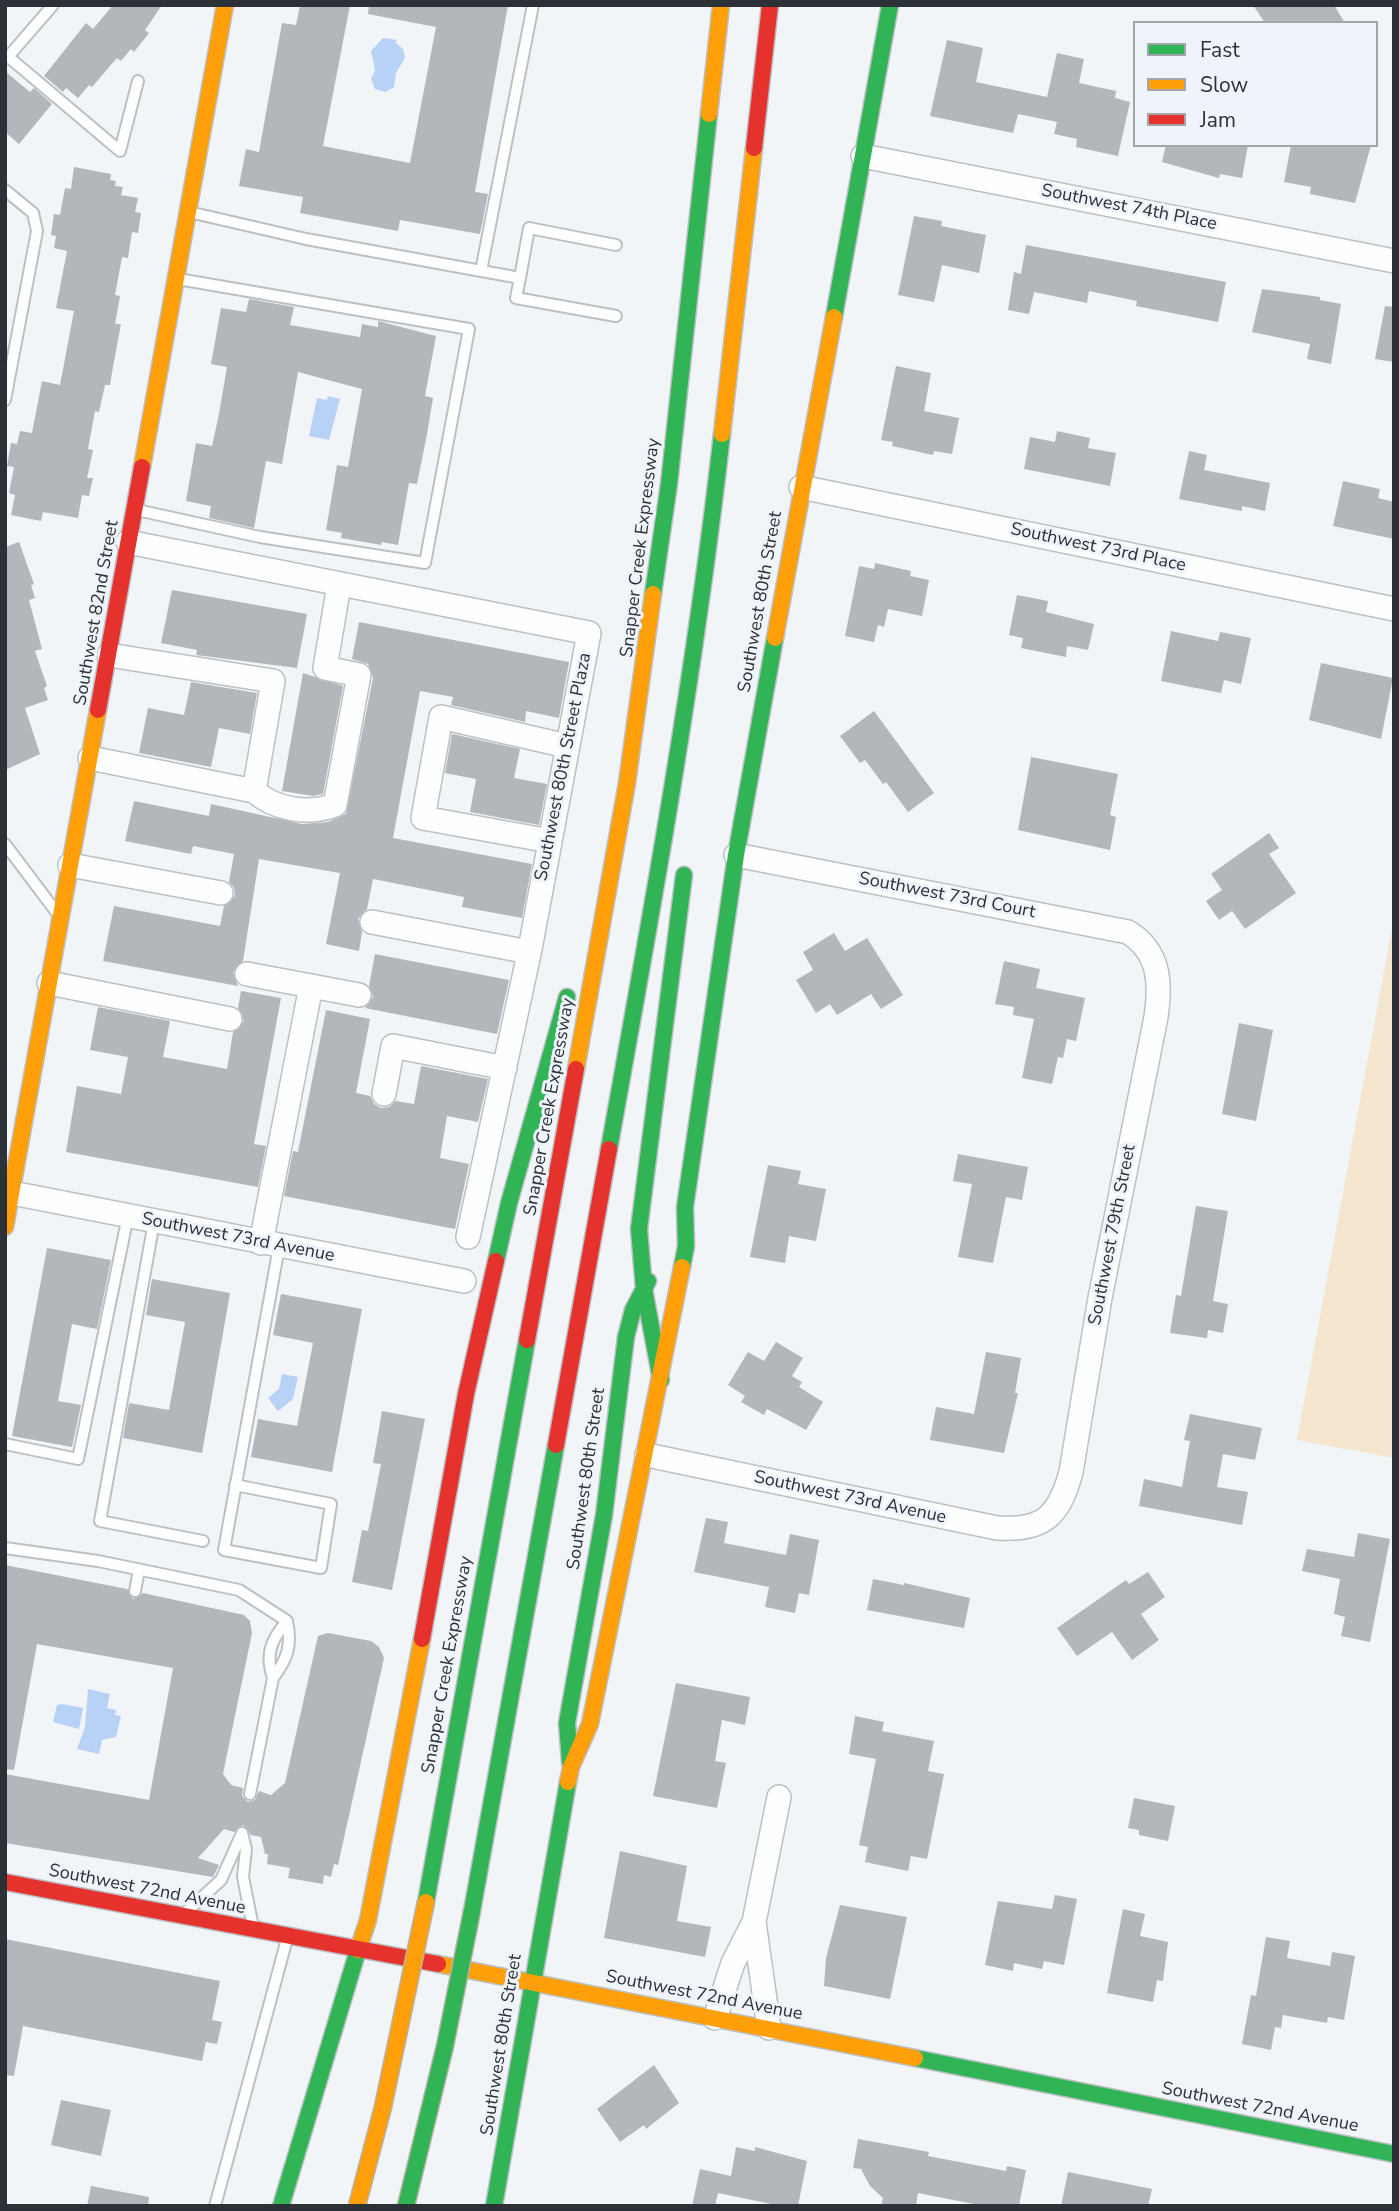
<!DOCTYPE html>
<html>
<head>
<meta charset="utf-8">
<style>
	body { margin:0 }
	#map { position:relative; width:1399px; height:2211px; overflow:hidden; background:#f2f5f8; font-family:"Nunito Sans",sans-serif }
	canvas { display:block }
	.frame { position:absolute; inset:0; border:7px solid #2c3037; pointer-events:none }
	.legend { position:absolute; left:1133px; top:21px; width:245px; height:126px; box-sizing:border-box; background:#eff4fb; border:2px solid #a1a6ad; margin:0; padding:9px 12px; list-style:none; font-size:21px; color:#2c3037 }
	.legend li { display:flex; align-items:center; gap:14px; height:35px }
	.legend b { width:35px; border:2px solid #a1a6ad }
</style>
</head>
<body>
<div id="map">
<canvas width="1399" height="2211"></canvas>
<div class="frame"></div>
<ul class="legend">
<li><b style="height:9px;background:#30b455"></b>Fast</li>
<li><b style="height:9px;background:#ff9f0a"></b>Slow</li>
<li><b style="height:9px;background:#e5322d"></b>Jam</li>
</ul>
</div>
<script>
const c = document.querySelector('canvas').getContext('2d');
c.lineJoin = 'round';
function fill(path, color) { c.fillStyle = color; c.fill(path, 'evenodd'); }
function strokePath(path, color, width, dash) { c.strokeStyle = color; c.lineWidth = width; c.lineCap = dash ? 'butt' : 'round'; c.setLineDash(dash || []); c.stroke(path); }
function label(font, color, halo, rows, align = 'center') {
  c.font = font + ' "Nunito Sans",sans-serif'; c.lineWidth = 6; c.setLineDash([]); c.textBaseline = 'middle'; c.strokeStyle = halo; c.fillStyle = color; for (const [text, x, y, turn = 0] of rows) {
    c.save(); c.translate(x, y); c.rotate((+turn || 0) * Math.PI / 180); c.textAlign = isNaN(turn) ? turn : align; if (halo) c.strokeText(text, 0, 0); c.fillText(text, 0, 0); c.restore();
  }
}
fill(new Path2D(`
	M1394 918V1458L1297 1440Z`), '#f5e6cf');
fill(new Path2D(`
	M383 38 397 40 395 42 403 49 405 58 396 73 394 87 385 92 375 89 371 79 375 70 371 51Z
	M328 396 340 399 329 440 309 436 317 398 327 400Z
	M282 1374 298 1377 293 1399 278 1411 268 1398 279 1389Z
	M88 1689 110 1694 107 1708 116 1710 115 1715 121 1716 116 1737 102 1740 99 1754 77 1749 85 1727Z
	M63 1704 83 1708 79 1729 53 1722 57 1705Z`), '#b8d1f7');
fill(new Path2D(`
	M113 5H162L145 30 149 33 134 52 131 49 121 61 117 58 92 87 89 85 78 98 66 88 63 92 44 76 86 23 93 29Z
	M300 5H350L323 146 410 163 436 27 368 14 369 5H508L475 192 488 194 480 234 400 220 398 231 300 213 303 197 239 186 246 149 259 152 282 23 296 25Z
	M1253 5H1334L1345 23H1265Z
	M947 40 983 48 976 82 1047 97 1057 53 1084 59 1079 83 1116 91 1115 98 1130 102 1118 156 1076 147 1077 139 1054 134 1057 122 1018 114 1013 133 930 116Z
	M5 71 30 92 34 88 52 104 19 144 5 132Z
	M1166 145H1248L1242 178 1220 174 1219 178 1162 162Z
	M1291 145H1371L1355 203 1310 194 1311 187 1284 182Z
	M74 167 111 174 110 180 116 181 115 186 123 187 121 195 138 198 135 212 141 213 138 233 132 232 128 258 122 257 115 295 120 296 115 324H121L113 367 110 385H105L99 412 95 411 88 449 93 450 87 478H93L89 496 82 495 78 518 43 512 41 521 11 515 15 495 9 493 14 467 7 466 11 443 17 444 20 431 32 433 42 381 60 385 74 311 56 308 67 251 54 248 56 236 51 235 54 214 60 215 65 188 71 189Z
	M914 216 942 221 941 226 986 235 979 273 942 265 934 302 898 295Z
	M1026 245 1226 282 1218 322 1136 306 1137 301 1089 291 1087 303 1034 292 1029 314 1008 310 1014 272 1021 274Z
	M1262 289 1320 297V300L1341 304 1331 364 1307 359 1310 344 1252 332Z
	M249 299 294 307 290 325 360 337 362 324 378 327V321L436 336 425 396 433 398 427 434 417 484 409 483 398 545 382 542 381 545 341 538 342 533 326 530 337 465 348 467 362 389 298 372 282 464 266 461 254 528 209 518 211 506 186 501 196 443 212 446 219 414 227 367 211 364 221 308 246 312Z
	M1385 306 1394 307V362L1375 359Z
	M896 366 931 373 924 411 959 418 952 454 934 451 933 455 892 446 893 442 881 440Z
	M1057 431 1090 438 1088 448 1116 453 1110 486 1024 469 1030 437 1055 442Z
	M1189 451 1207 455 1204 470 1270 483 1265 511 1242 506V511L1179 499Z
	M1343 481 1380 489 1378 498 1394 502V539L1333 526Z
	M19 542 34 584 31 585 35 598 29 600 42 649 35 651 47 686 44 688 48 700 25 708 40 754 5 770V547Z
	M875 563 911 571 910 576 929 580 922 616 888 609 884 627 878 625 874 642 845 636 859 566 874 569Z
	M172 590 307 614 297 668 196 655 197 650 161 643Z
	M1017 595 1048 601 1046 612 1094 624 1088 650 1067 646 1066 657 1021 648 1023 638 1009 635Z
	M359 622 569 662 559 718 526 711 525 722 451 705 453 697 420 691 393 838 532 864 522 918 462 907 464 897 373 879 367 909 358 919 362 932 359 951 326 944 340 873 259 859 243 961 233 972 238 986 103 961 114 906 220 926 224 906 235 896 234 888 229 882 234 854 193 846 191 854 125 841 134 801 209 816 211 804 302 824 328 822 346 814 373 678 368 664 352 659Z
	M1171 631 1218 641 1220 632 1251 638 1241 684 1224 680 1221 693 1161 681Z
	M1321 663 1393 678 1381 739 1309 720Z
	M303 673 343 686 323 794 313 796 282 791Z
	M191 682 257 693 250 734 219 728 211 767 139 753 148 708 184 715Z
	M874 711 934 793 908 812 886 782 883 784 865 760 860 763 840 736Z
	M452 734 520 749 514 778 547 784 539 825 470 812 476 779 445 773Z
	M1031 757 1118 774 1110 815 1116 817 1110 850 1018 830Z
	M1269 833 1279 848 1269 854 1296 893 1245 929 1232 911 1219 920 1206 901 1222 890 1211 874Z
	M834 933 845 951 867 938 903 995 881 1009 871 994 837 1015 830 1004 816 1013 796 980 813 970 803 952Z
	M375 954 509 980 497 1034 365 1008 373 997 369 986Z
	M1004 961 1040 969 1036 988 1085 998 1076 1041 1067 1039 1063 1058 1058 1057 1052 1084 1022 1078 1034 1019 1013 1015 1014 1007 995 1004Z
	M241 991 281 998 254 1144 266 1146 258 1187 66 1152 77 1086 121 1094 128 1057 90 1050 98 1007 170 1021 163 1057 227 1069 233 1032 244 1021 238 1008Z
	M326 1010 370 1019 356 1093 370 1096 374 1104 381 1108 389 1107 396 1101 414 1104 421 1066 488 1079 478 1122 447 1116 440 1158 469 1164 455 1229 284 1196 293 1151 298 1152Z
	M1239 1023 1273 1030 1256 1121 1222 1114Z
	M958 1154 1028 1167 1022 1200 1006 1197 993 1263 958 1257 972 1184 953 1181Z
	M768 1165 801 1171 798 1184 826 1189 816 1241 789 1236 785 1263 750 1257Z
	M1196 1206 1228 1211 1213 1301 1228 1304 1223 1333 1208 1330 1207 1338 1170 1333 1176 1295 1181 1296Z
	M47 1248 111 1260 97 1329 72 1324 58 1401 81 1405 72 1447 12 1436Z
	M152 1279 230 1293 202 1453 123 1438 129 1403 169 1410 185 1322 146 1315Z
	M281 1294 362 1309 332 1472 251 1457 258 1419 297 1426 313 1343 273 1335Z
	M776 1342 803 1358 792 1376 802 1382 799 1387 823 1402 806 1430 767 1409 764 1415 741 1402 745 1396 728 1385 748 1352 764 1361Z
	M986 1352 1021 1358 1015 1393H1018L1004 1453 930 1440 936 1407 974 1414Z
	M382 1411 425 1419 392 1590 352 1582 362 1530 368 1531 381 1464 373 1463Z
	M1190 1414 1262 1428 1255 1460 1223 1454 1217 1487 1248 1492 1242 1525 1139 1506 1144 1479 1182 1487 1190 1441 1184 1440Z
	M706 1518 728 1522 724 1543 786 1555 790 1534 819 1540 809 1595 799 1593 795 1613 765 1607 769 1587 694 1572Z
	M1358 1533 1390 1539 1370 1642 1341 1636 1345 1617 1334 1614 1340 1579 1302 1571 1307 1549 1354 1557Z
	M5 1565 127 1589 133 1599 143 1593 244 1615 250 1621 252 1633 223 1774 231 1785 243 1788 242 1796 248 1802 255 1800 259 1791 271 1795 285 1783 318 1636 328 1633 371 1641 379 1647 384 1658 338 1865 334 1864 331 1877 324 1875 323 1884 288 1878 290 1868 267 1864 268 1854H265L261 1837 251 1835 243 1825 234 1832 224 1829 198 1858 219 1865 213 1877 5 1843V1774L149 1800 173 1668 37 1644 14 1770 5 1769Z
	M1148 1572 1165 1597 1141 1614 1159 1640 1132 1660 1112 1632 1077 1656 1057 1628 1126 1580 1129 1584Z
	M873 1579 904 1585V1583L970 1598 964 1628 867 1610Z
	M676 1683 750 1697 745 1725 722 1720 715 1761 726 1763 717 1808 653 1796Z
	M855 1716 884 1722 882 1731 934 1741 928 1771 944 1774 927 1859 911 1856 908 1871 865 1862 868 1847 859 1845 876 1759 849 1754Z
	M1134 1798 1175 1806 1168 1841 1139 1835V1830L1128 1828Z
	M620 1851 687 1866 677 1921 711 1927 705 1957 604 1938Z
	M1055 1895 1077 1899 1064 1965 1044 1961 1042 1969 1014 1963 1013 1971 985 1965 998 1901 1052 1909Z
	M840 1905 907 1917 890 1999 824 1986 826 1958Z
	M1123 1909 1145 1914 1140 1936 1168 1942 1163 1981 1157 1980 1153 2002 1107 1993Z
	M1266 1937 1290 1941 1287 1958 1330 1966 1332 1952 1355 1956 1344 2020 1328 2017 1327 2023 1283 2015 1281 2028 1275 2027 1271 2050 1242 2044 1251 1995 1256 1996Z
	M5 1939 220 1981 212 2020 222 2022 217 2044 206 2042 202 2061 23 2026 14 2076 5 2075Z
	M654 2065 679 2103 646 2129 644 2125 620 2142 597 2109Z
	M61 2100 111 2110 101 2156 51 2145Z
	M858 2139 929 2152 928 2156 1006 2171 1007 2166 1026 2170 1019 2206H984L918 2193 916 2206H881L883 2198 870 2186 861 2169 853 2168Z
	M736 2147 755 2151V2147L807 2161 798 2206H781L718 2193 715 2206H692L700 2169 731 2176Z
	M1068 2172 1152 2189 1148 2206H1061Z
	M91 2186 149 2197 148 2206H87Z`), '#b3b6bb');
const lane = new Path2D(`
	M5 54 120 151 138 81
	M8 57 53 5
	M5 190 33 213 37 231 5 400
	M189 212 306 239 520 278 516 298 616 316
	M481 271 533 5
	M520 278 529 228 616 245
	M137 510 260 537 425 563 469 329 178 279
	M5 844 57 913
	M154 1222 100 1521 203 1541
	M5 1444 78 1459 128 1216
	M235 1485 331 1504 321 1568 224 1550 279 1247
	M5 1548 98 1561 239 1590 287 1621C292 1645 288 1658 273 1678L250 1794
	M135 1591 139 1570
	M273 1678C265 1654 271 1640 287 1621
	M242 1833 246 1849 243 1877 253 1927
	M186 1912 221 1880 242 1833
	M215 2206 287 1939`);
const street = new Path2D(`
	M863 156 1394 261
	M801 487 1394 609
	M128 542 589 633 530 949 468 1237
	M90 758 254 791 273 681 109 655
	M254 791C276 810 308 815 335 805L359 675 325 668 339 585
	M550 841 423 818 441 717 567 746
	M70 865 221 893
	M372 922 529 952
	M247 974 359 995
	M49 983 230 1019
	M384 1094 393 1046 505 1068
	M12 1193 464 1281
	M261 1243 311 986
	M647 1455 997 1528C1044 1531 1059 1516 1071 1472L1100 1298 1156 1017C1161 983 1160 952 1128 932L736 855
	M754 1922 769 2028
	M715 2018 733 1963 754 1922 779 1797`);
const fast = new Path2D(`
	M834 317 890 5
	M653 594 669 484 709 114
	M609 1149C652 911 695 674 722 434
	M496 1261 509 1203 567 997
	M682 1267 686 1246 685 1207 736 855 775 638
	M661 1380 644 1289 639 1229 684 875
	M570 1762 567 1723 604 1515 626 1337 633 1310 648 1281
	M426 1902 527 1340
	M472 1911 556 1445
	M915 2058 1394 2154
	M281 2206 358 1950
	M494 2206 568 1782`);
const slow = new Path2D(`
	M709 114 721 5
	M722 434 754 148
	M142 467 225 5
	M775 638 834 317
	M576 1069 627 783 653 594
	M5 1227 98 710
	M568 1782 571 1767 590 1724 682 1267
	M358 1950 368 1920 422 1639
	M438 1964 915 2058`);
const jam = new Path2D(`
	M754 148 770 5
	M98 710 142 467
	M527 1340 576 1069
	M556 1445 609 1149
	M422 1639 466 1394 496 1261
	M5 1882 438 1964`);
strokePath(lane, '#bcc0c5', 14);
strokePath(street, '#bcc0c5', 26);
strokePath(fast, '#bcc0c5', 19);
strokePath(slow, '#bcc0c5', 19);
strokePath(jam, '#bcc0c5', 19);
strokePath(lane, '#fdfefe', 10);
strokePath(street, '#fdfefe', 23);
strokePath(fast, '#30b455', 16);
strokePath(slow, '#ff9f0a', 16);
strokePath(jam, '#e5322d', 16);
const fastBridge = new Path2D(`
	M406 2206 445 2046 472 1911`);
const slowBridge = new Path2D(`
	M357 2206 383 2107 426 1902`);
strokePath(fastBridge, '#b8b2a7', 19, []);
strokePath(slowBridge, '#b8b2a7', 19, []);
strokePath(fastBridge, '#30b455', 16);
strokePath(slowBridge, '#ff9f0a', 16);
label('18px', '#2c3037', '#eff4fb', [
	["Southwest 74th Place",1129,208,11],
	["Snapper Creek Expressway",641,548,-83],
	["Southwest 73rd Place",1098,548,12],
	["Southwest 80th Street",761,602,-80],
	["Southwest 82nd Street",97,613,-80],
	["Southwest 80th Street Plaza",564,767,-79],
	["Southwest 73rd Court",947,896,11],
	["Snapper Creek Expressway",550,1107,-80],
	["Southwest 79th Street",1113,1235,-79],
	["Southwest 73rd Avenue",238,1238,11],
	["Southwest 80th Street",587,1479,-82],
	["Southwest 73rd Avenue",850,1498,12],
	["Snapper Creek Expressway",448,1665,-80],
	["Southwest 72nd Avenue",147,1890,11],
	["Southwest 72nd Avenue",704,1996,11],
	["Southwest 80th Street",502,2045,-81],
	["Southwest 72nd Avenue",1260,2108,11]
]);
</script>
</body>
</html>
